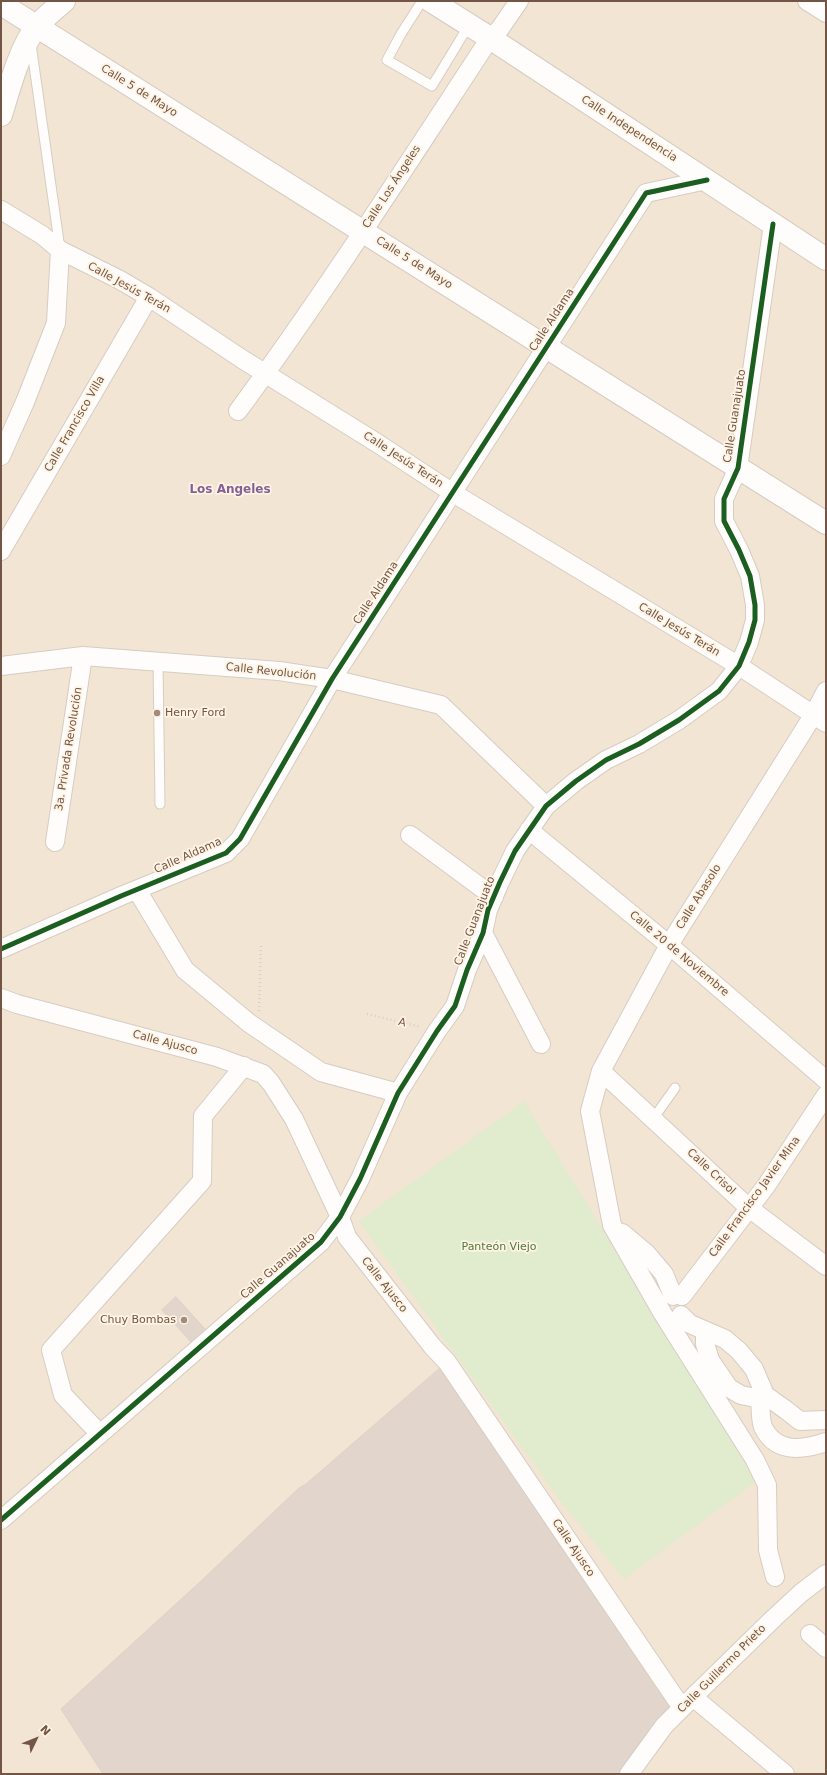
<!DOCTYPE html>
<html>
<head>
<meta charset="utf-8">
<style>
	body { margin:0 }
	#map { position:relative; width:827px; height:1775px; overflow:hidden; background:#f6efe4; font-family:"DejaVu Sans",sans-serif }
	canvas { display:block }
	.frame { position:absolute; inset:0; border:2px solid #735545; pointer-events:none }
	.north { position:absolute; left:16px; top:1719px; width:40px; height:40px; -webkit-text-stroke:3px #fff4e4; paint-order:stroke; rotate:47deg; font-size:11px; font-weight:700; line-height:16px; text-align:center; color:#735545 }
	.north::after { content:''; display:block; margin:auto; width:14px; height:18px; background:#735545; clip-path:polygon(50% 0,100% 100%,50% 72%,0 100%) }
</style>
</head>
<body>
<div id="map">
<canvas width="827" height="1775"></canvas>
<div class="frame"></div>
<div class="north">N</div>
</div>
<script>
const c = document.querySelector('canvas').getContext('2d');
c.lineJoin = 'round';
function fill(path, color) { c.fillStyle = color; c.fill(path, 'evenodd'); }
function strokePath(path, color, width, dash) { c.strokeStyle = color; c.lineWidth = width; c.lineCap = dash ? 'butt' : 'round'; c.setLineDash(dash || []); c.stroke(path); }
function label(font, color, halo, rows, align = 'center') {
  c.font = font + ' "DejaVu Sans",sans-serif'; c.lineWidth = 3.5; c.setLineDash([]); c.textBaseline = 'middle'; c.strokeStyle = halo; c.fillStyle = color; for (const [text, x, y, turn = 0] of rows) {
    c.save(); c.translate(x, y); c.rotate((+turn || 0) * Math.PI / 180); c.textAlign = isNaN(turn) ? turn : align; if (halo) c.strokeText(text, 0, 0); c.fillText(text, 0, 0); c.restore();
  }
}
fill(new Path2D(`
	M1 1H826V1774H1Z`), '#f2e5d3');
fill(new Path2D(`
	M524 1101 757 1481 624 1579 562 1503 359 1221Z`), '#e1ecce');
const building = new Path2D(`
	M176 1297 206 1330 192 1343 162 1310Z
	M445 1364 673 1706 623 1774H103L61 1709 200 1582 299 1488 306 1484Z`);
fill(building, '#e2d6cc');
strokePath(building, '#ded1c7', 1);
const lane = new Path2D(`
	M422 1 401 34 387 60 432 86 469 25
	M31 44 60 249
	M158 662 160 804
	M653 1119 675 1088`);
const street = new Path2D(`
	M807 1 826 13
	M1 210 42 235 60 250 120 280 149 297 242 359 377 443 453 493 739 666 826 723
	M238 411C327 290 408 163 490 38L499 30 519 1
	M1 456 25 402 56 323 60 250
	M1 551 149 297
	M1 666 83 656 279 671 332 679 441 705 546 806
	M529 830 669 945 826 1080
	M410 835 494 897
	M55 842 83 656
	M137 890 185 970 249 1023 321 1072 398 1093
	M483 933 541 1044
	M1 949 121 896 226 853 240 839 332 679 646 193 707 180
	M1 998 17 1004 217 1057 263 1074 271 1083 294 1119 340 1217 347 1237 432 1346 447 1362 682 1708
	M601 1071 749 1208 826 1266
	M622 1233 647 1254 664 1274 673 1296
	M682 1296 766 1186 826 1095
	M681 1315 690 1324 725 1339 739 1351 754 1369 765 1395 786 1410 800 1421 826 1420
	M705 1331V1344L710 1360 729 1388 741 1395 760 1399
	M760 1399C761 1407 760 1419 763 1427 776 1454 803 1450 826 1442
	M100 1434 63 1395 51 1350 202 1181 203 1116 244 1066
	M1 1520 321 1242 340 1217 360 1179 398 1093 437 1031 455 1006 467 970 483 933 488 910 500 882 515 851 546 806 576 781 606 760 639 744 679 720 719 691 739 666 749 642 755 620V605L750 576 739 550 724 521V499L738 468 773 224
	M775 1577 768 1550 767 1485 755 1460 663 1314 612 1225 590 1111 601 1071 669 945 814 714 826 691
	M810 1634 826 1648
	M693 1697 785 1774
	M629 1774 664 1726 693 1697 774 1618 801 1593 826 1574`);
const secondary = new Path2D(`
	M431 1 490 38 826 259
	M1 4 826 523
	M1 115C9 89 20 47 37 26 45 17 55 9 64 1`);
strokePath(lane, '#d7ccc3', 11);
strokePath(street, '#d7ccc3', 20);
strokePath(secondary, '#d6cbc1', 24);
strokePath(new Path2D(`
	M259 1011 261 943
	M367 1014 421 1027`), '#d9cfca', 2.5, [1, 3]);
strokePath(lane, '#fefdfb', 9);
strokePath(street, '#fefdfb', 18);
strokePath(secondary, '#fefdfb', 22);
strokePath(new Path2D(`
	M1 949 121 896 226 853 240 839 332 679 646 193 707 180
	M1 1520 321 1242 340 1217 360 1179 398 1093 437 1031 455 1006 467 970 483 933 488 910 500 882 515 851 546 806 576 781 606 760 639 744 679 720 719 691 739 666 749 642 755 620V605L750 576 739 550 724 521V499L738 468 773 224`), '#1b5e20', 5);
for (const [x, y, r, color] of [
	[157,713,4,"#a18b7d"],
	[184,1320,4,"#a18b7d"]
]) { const dot = new Path2D(); dot.arc(x, y, r, 0, 2 * Math.PI); c.fillStyle = color; c.fill(dot); strokePath(dot, '#fff4e4', 1.5); }
label('11px', '#735545', '#fff4e4', [
	["Calle 5 de Mayo",139,91,32],
	["Calle Independencia",629,129,33],
	["Calle Los Ángeles",392,187,-57],
	["Calle 5 de Mayo",414,263,32],
	["Calle Jesús Terán",129,288,29],
	["Calle Aldama",552,320,-57],
	["Calle Guanajuato",735,416,-81],
	["Calle Francisco Villa",75,424,-60],
	["Calle Jesús Terán",403,460,33],
	["Calle Aldama",376,593,-57],
	["Calle Jesús Terán",679,630,31],
	["Calle Revolución",271,672,6],
	["3a. Privada Revolución",69,749,-81],
	["Calle Aldama",188,856,-24],
	["Calle Abasolo",699,897,-58],
	["Calle Guanajuato",475,921,-69],
	["Calle 20 de Noviembre",679,954,40],
	["A",402,1023,14],
	["Calle Ajusco",165,1043,15],
	["Calle Crisol",711,1172,43],
	["Calle Francisco Javier Mina",755,1197,-54],
	["Calle Guanajuato",278,1266,-41],
	["Calle Ajusco",384,1285,52],
	["Calle Ajusco",573,1548,56],
	["Calle Guillermo Prieto",722,1669,-45]
]);
label('11px', '#735545', '#fff4e4', [
	["Henry Ford",165,713],
	["Chuy Bombas",176,1320,"right"]
], 'left');
label('11px', '#4f793d', '#fff4e4', [
	["Panteón Viejo",499,1247]
]);
label('bold 12px', '#846097', '#fff4e4', [
	["Los Angeles",230,490]
]);
</script>
</body>
</html>
